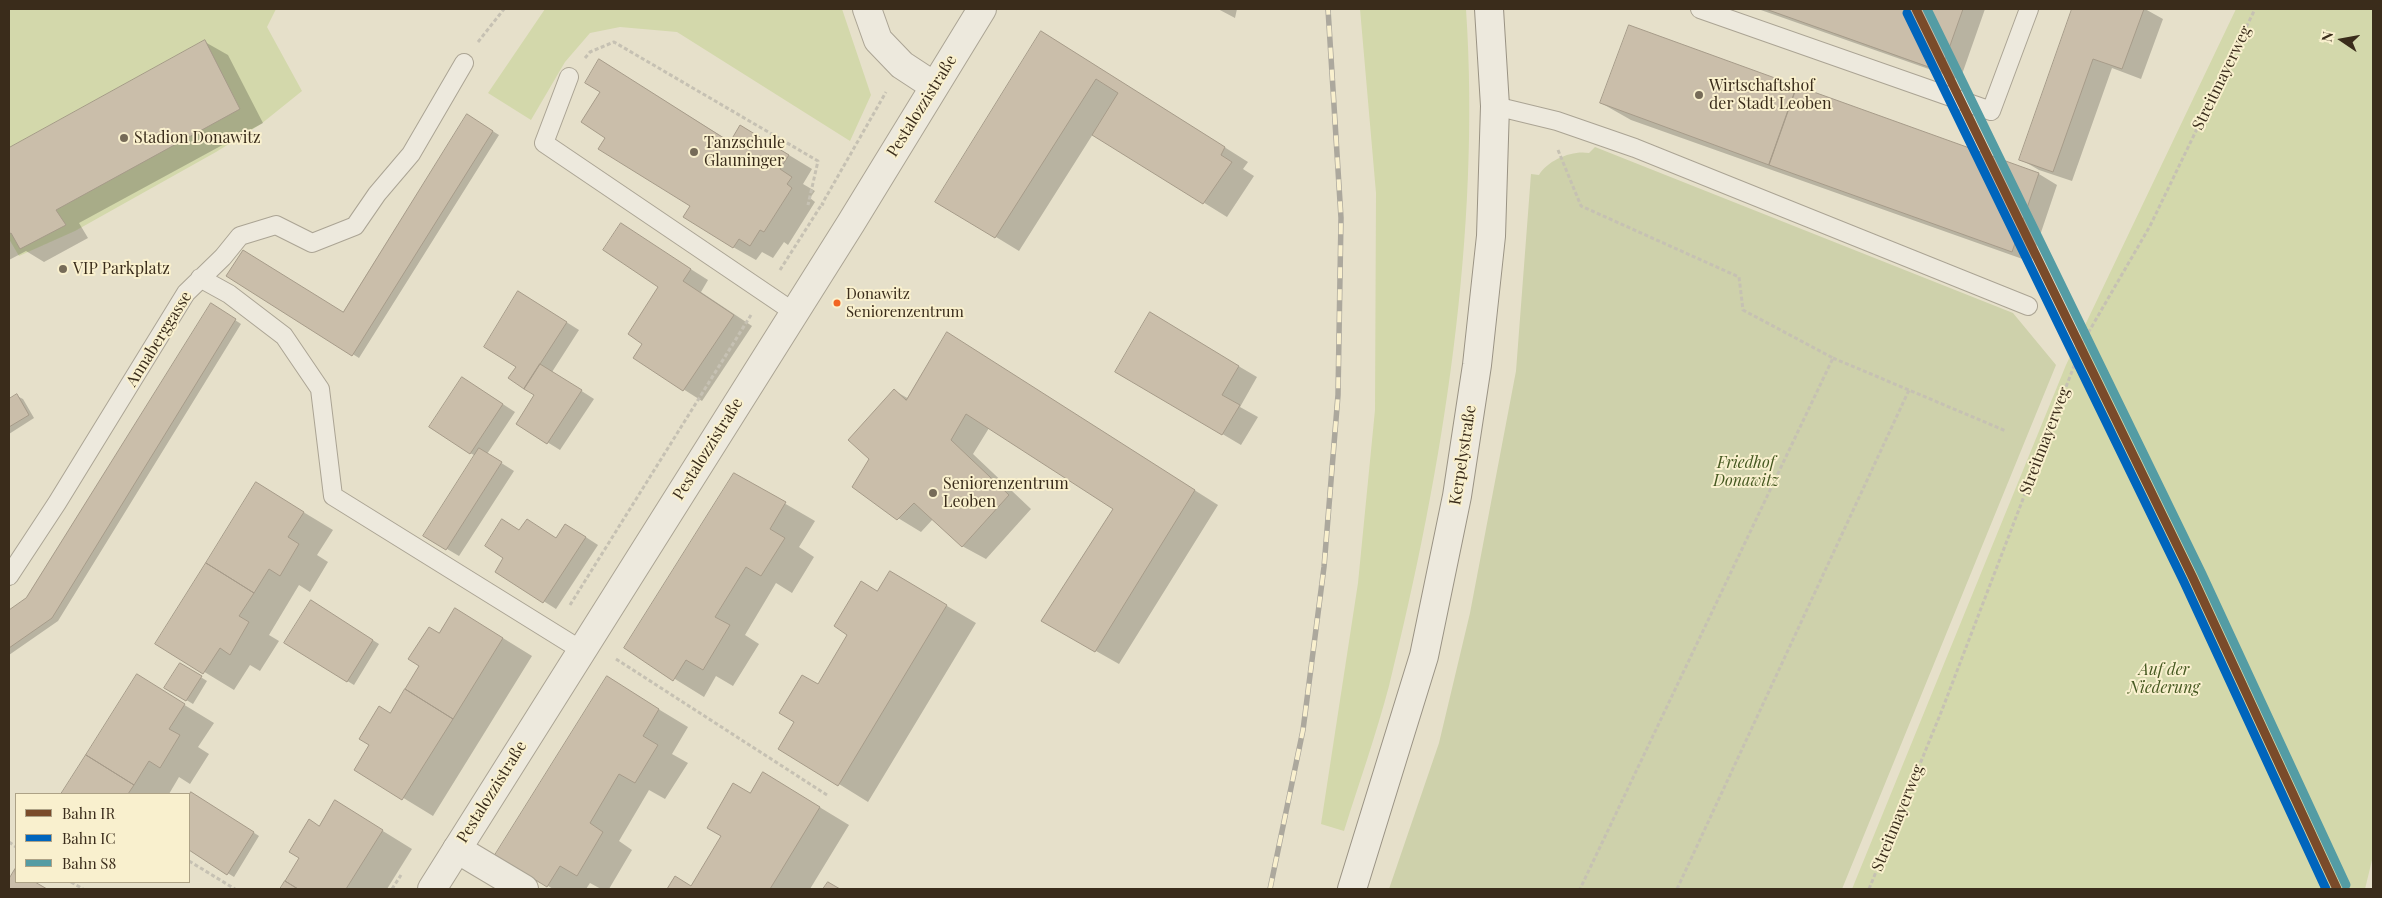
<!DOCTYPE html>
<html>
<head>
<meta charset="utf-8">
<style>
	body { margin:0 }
	#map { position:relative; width:2382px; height:898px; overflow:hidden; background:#e6e0ca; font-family:"Playfair Display",serif }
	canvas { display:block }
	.frame { position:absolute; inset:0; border:10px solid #3a2c1b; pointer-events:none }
	.legend { position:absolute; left:15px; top:793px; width:175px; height:90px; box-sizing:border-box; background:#f9f0ce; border:1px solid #ada286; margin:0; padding:6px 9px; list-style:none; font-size:15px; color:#3a2c1b }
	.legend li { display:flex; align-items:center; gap:10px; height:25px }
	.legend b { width:25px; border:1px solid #ada286 }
	.north { position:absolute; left:2317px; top:15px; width:50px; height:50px; -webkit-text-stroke:4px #f9f0ce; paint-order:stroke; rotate:282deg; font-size:14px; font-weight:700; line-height:20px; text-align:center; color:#3a2c1b }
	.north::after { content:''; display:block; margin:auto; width:18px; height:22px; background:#3a2c1b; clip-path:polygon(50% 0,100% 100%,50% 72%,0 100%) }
</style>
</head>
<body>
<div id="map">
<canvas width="2382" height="898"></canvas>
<div class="frame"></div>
<ul class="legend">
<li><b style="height:6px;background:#7a4b2a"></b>Bahn IR</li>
<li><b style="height:6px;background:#0065bd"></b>Bahn IC</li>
<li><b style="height:6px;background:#549ca4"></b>Bahn S8</li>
</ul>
<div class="north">N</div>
</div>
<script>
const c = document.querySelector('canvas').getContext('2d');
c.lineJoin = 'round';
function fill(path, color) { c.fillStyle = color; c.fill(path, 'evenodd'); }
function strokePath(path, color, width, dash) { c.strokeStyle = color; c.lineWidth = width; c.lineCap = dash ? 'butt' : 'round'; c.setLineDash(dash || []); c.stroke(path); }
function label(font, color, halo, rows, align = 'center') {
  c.font = font + ' "Playfair Display",serif'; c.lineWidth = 4; c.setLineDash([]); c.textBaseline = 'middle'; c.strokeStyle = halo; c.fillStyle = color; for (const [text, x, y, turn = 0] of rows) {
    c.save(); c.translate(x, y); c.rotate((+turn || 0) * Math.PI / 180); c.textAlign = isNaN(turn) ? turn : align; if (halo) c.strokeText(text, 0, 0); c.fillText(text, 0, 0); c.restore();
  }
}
fill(new Path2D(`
	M9 9H276L267 27 302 91 261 124 216 152 75 231 19 256 9 239Z
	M545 9H842L871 95 850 141 677 32 620 27 590 33 565 62 531 120 488 93Z
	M1360 9H1466C1481 232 1443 470 1389 686 1376 735 1359 783 1344 831L1321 824 1358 583 1375 410 1376 193Z
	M2236 9H2373V856L2365 889H1852L2066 365Z`), '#d3d8ab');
fill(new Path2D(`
	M1595 147 2013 313 2056 365 1842 889H1389L1439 743 1470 613 1516 371 1531 174 1539 175C1548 160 1572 150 1589 153Z`), '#ced1ab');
fill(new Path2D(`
	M1218 9H1237L1235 18Z
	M1758 9H1985L1960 80Z
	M2074 9H2145L2163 19 2141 79 2112 68 2072 181 2039 170 2020 159Z
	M1629 27 2039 174 2057 185 2031 262 1631 120 1601 103Z
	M1042 32 1248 162 1243 169 1254 176 1227 217 1093 134 1019 251 937 201Z
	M205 42 228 55 263 123 79 223 88 238 44 262 26 251 9 260V150Z
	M600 61 731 142 764 140 812 169 803 184 815 191 810 198 815 202 788 245 784 242 773 258 762 252 756 260 733 247 692 206 607 137Z
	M468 116 499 135 359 358 228 276 343 314Z
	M621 225 708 280 701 292 752 326 702 401 634 358 644 343 660 287Z
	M531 300 579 330 552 372 594 399 560 450 518 424 536 395 517 366Z
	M217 308 241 324 58 621 9 655V612L27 599Z
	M1150 314 1257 377 1240 407 1258 417 1241 445 1116 371Z
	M948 334 1218 505 1119 664 1043 621 1115 508 989 428 973 454 1031 509 986 559 962 546 933 519 921 532 898 518 870 459 895 391 909 399Z
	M475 386 515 412 487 454 514 471 459 556 425 536 476 456 470 453Z
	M17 396 23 399 34 418 9 434V401Z
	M734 474 815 521 799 547 814 557 792 593 776 583 745 635 759 644 733 686 716 676 704 697 625 648Z
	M257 484 333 530 317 555 328 562 310 592 299 585 269 635 279 641 260 671 250 665 234 690 157 643Z
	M520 531 557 539 578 532 598 545 556 609 496 571Z
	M920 590 976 623 868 802 839 784 819 686 878 593Z
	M317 605 379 644 354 685 285 643Z
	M485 627 532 656 433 816 356 769 440 634Z
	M180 664 207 681 193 704 165 687Z
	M137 676 214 723 198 747 209 754 190 784 179 777 169 794H63Z
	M607 678 688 727 672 754 688 763 665 799 649 790 619 841 632 850 609 889H601L590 883 586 889H553L497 854Z
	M793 791 849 825 810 889H669L675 878 691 887 751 795Z
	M192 793 259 836 234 877 189 849V798Z
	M336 802 412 849 387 889H281Z
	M15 871 16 882H34L47 889H9V881Z`), '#0003');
const building = new Path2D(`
	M1766 9H1963L1941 71Z
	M2072 9H2144L2122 69 2093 59 2053 172 2019 160Z
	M1629 25 1797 86 1769 165 1600 103Z
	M1041 31 1225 147 1221 155 1232 162 1203 204 1092 135 1118 93 1096 79 995 238 935 202Z
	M205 40 240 109 56 210 66 225 20 249 11 233 9 234V148Z
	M599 59 730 142 740 125 789 155 780 169 792 177 787 184 792 188 764 232 760 230 750 246 739 239 733 248 683 217 690 206 598 149 605 138 581 122 600 92 585 83Z
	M1797 86 2039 173 2012 252 1769 165Z
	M467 114 493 131 352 356 226 276 243 250 343 312Z
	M621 223 691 269 683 281 734 315 683 391 633 358 642 344 628 334 658 287 603 250Z
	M518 291 567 322 524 389 508 378 516 367 484 347Z
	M211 303 236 319 52 618 9 648V610L26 598Z
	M1150 312 1239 366 1222 395 1240 405 1222 435 1115 372Z
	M947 332 1195 490 1095 652 1041 621 1113 509 966 414 951 440 1009 495 962 547 914 503 897 520 852 487 869 459 848 440 894 389 906 400Z
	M540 364 582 390 547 444 516 424 534 395 524 389Z
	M462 377 503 404 470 454 429 427Z
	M17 394 29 415 9 427V399Z
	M479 448 502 462 446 550 423 536Z
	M734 473 786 502 770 529 785 538 761 576 746 567 715 617 730 625 703 670 686 660 673 681 624 648Z
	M256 482 304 512 288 537 299 544 280 576 269 569 254 593 206 563Z
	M502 519 519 530 527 519 556 538 565 524 586 537 543 603 495 572 503 558 485 546Z
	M206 563 254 593 239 616 249 622 230 655 220 648 203 674 155 644Z
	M890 571 947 605 838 786 778 749 794 722 779 713 802 675 818 684 847 635 834 626 861 581 877 591Z
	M311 600 373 640 347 682 284 643Z
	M455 608 503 638 453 719 405 689 419 666 408 659 429 627 439 633Z
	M180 663 202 676 186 701 164 688Z
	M137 674 185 704 169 729 180 735 160 768 149 761 134 785 86 755Z
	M607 676 659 709 643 736 658 745 635 783 619 774 590 823 603 832 577 876 560 866 547 887 495 855Z
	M405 689 453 719 402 800 354 770 369 745 359 739 379 706 390 713Z
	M86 755 134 785 128 794H61Z
	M763 772 820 807 770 889H667L675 876 691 886 721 836 707 828 733 783 750 793Z
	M191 792 254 832 227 875 189 850V796Z
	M335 800 383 830 346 889H298L285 881 299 858 289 852 309 819 319 826Z
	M15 869 16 882H35L47 889H9V879Z
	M285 881 298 889H280Z
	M828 882 840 889H823Z`);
fill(building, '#cabeaa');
strokePath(building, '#a69b89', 1);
const service = new Path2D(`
	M1700 9 1991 111 2029 9
	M569 77 544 143 795 313
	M1495 106 1557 121 1635 148 2028 306
	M200 278 229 294 284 336 320 389 333 496 581 650
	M9 576 57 503 186 293 223 257 240 236 276 225 312 243 355 226 377 194 411 154 464 63`);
const minor = new Path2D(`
	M457 849 524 889`);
const tertiary = new Path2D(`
	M867 9 878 40 902 65 934 86
	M432 889 851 223 982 9`);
const secondary = new Path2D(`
	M1352 889 1424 656 1457 496 1477 365 1491 236 1495 106 1489 9`);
strokePath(service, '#aba494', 20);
strokePath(minor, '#aba494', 30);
strokePath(tertiary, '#aba494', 30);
strokePath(secondary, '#9a9384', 30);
strokePath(new Path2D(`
	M478 42 504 9
	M585 58 590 52 614 42 818 161 808 205
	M1558 150 1581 206 1739 277 1743 310 1833 358 1580 889
	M824 205 822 204 886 92
	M780 270 822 204
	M1833 358 2006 431
	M570 605 751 315
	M616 659 827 795
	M9 842 16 847
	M189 861 235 889
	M71 882 83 889
	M392 889 401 875
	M1677 889 1909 390
	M1869 889 1942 710 2084 340 2150 226 2255 9`), '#c6c1b3', 3, [4, 2.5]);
strokePath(service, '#ede9dd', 18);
strokePath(minor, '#ede9dd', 28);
strokePath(tertiary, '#ede9dd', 28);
strokePath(secondary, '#ede9dd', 28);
const rail = new Path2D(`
	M1270 889 1303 730 1324 567 1338 395 1341 218 1328 9`);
strokePath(rail, '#aca89d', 5.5);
strokePath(rail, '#f9f0ce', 4, [11]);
strokePath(new Path2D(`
	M1916 9 2193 578 2337 889`), '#7a4b2a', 9);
strokePath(new Path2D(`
	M1907 13 2184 582 2326 889`), '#0065bd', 9);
strokePath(new Path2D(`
	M1927 9 2202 574 2346 885`), '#549ca4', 9);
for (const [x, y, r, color] of [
	[1699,95,5,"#766b58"],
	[124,138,5,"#766b58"],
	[694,152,5,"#766b58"],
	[63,269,5,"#766b58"],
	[837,303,4.5,"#f26522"],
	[933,493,5,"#766b58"]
]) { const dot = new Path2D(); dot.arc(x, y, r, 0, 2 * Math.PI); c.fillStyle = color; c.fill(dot); strokePath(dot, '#f9f0ce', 2); }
label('15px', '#3a2c1b', '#f9f0ce', [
	["Donawitz",846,294],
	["Seniorenzentrum",846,312]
], 'left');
label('16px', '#3a2c1b', '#f9f0ce', [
	["Streitmayerweg",2222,78,-64],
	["Pestalozzistraße",922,106,-58],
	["Annaberggasse",159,339,-58],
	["Streitmayerweg",2045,441,-69],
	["Pestalozzistraße",708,449,-58],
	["Kerpelystraße",1463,455,-81],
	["Pestalozzistraße",492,792,-58],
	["Streitmayerweg",1898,818,-68]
]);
label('16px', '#3a2c1b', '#f9f0ce', [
	["Wirtschaftshof",1709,86],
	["der Stadt Leoben",1709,104],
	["Stadion Donawitz",134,138],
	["Tanzschule",704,143],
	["Glauninger",704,161],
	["VIP Parkplatz",73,269],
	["Seniorenzentrum",943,484],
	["Leoben",943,502]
], 'left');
label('italic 16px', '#455820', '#f9f0ce', [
	["Friedhof",1746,463],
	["Donawitz",1746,481],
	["Auf der",2164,670],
	["Niederung",2164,688]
]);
</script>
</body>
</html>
